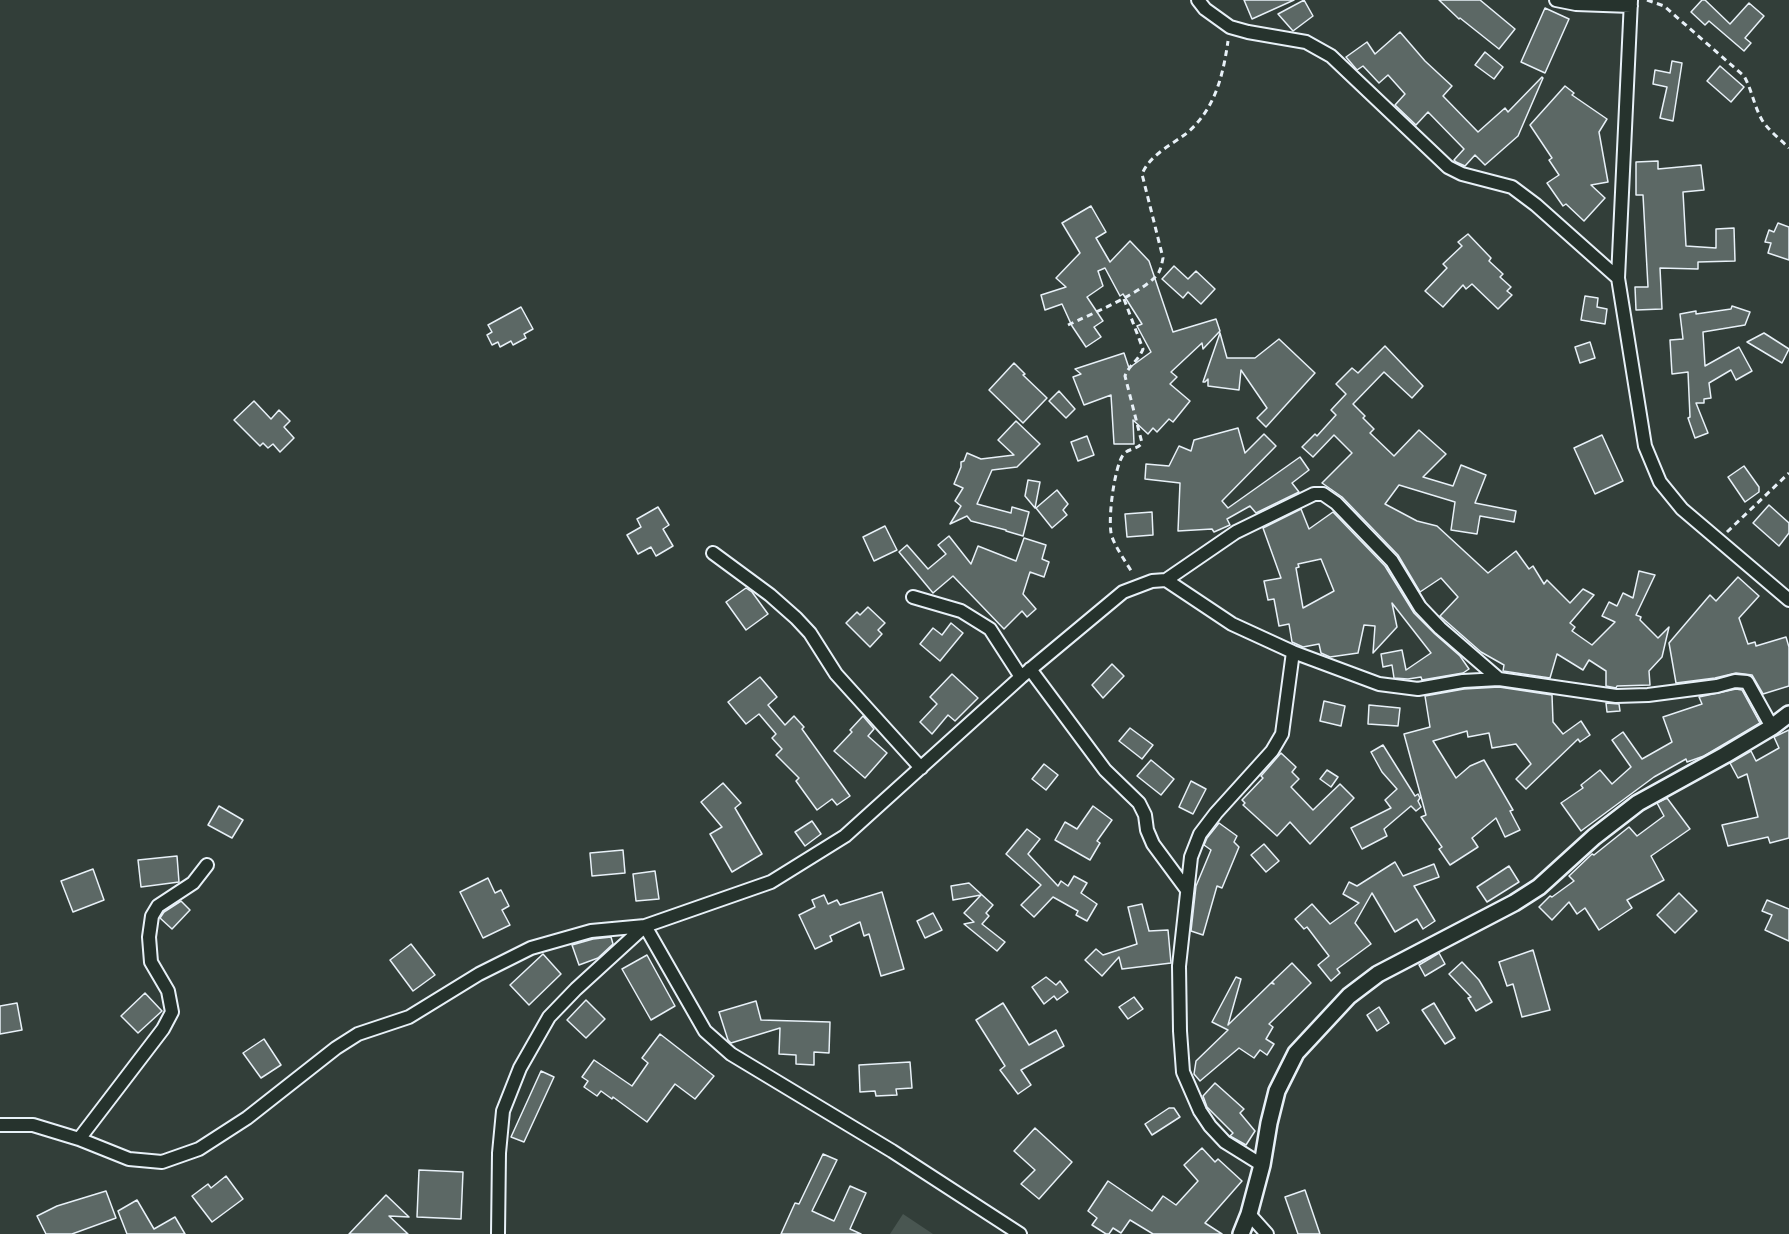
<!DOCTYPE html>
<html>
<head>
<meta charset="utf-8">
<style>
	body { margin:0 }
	canvas { display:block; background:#323e39 }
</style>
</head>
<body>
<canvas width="1789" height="1234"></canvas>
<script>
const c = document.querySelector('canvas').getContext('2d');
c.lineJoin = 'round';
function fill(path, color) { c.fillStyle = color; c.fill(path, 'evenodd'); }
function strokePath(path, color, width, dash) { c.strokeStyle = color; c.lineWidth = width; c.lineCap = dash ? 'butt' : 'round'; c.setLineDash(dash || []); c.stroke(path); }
fill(new Path2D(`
	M903 1214 933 1234H890Z`), '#495651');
const building = new Path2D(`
	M1244 0H1294L1252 19Z
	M1304 0 1313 16 1293 31 1278 14Z
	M1439 0H1480L1515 29 1499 49 1460 18 1459 19Z
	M1702 0H1705L1730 24 1749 3 1764 16 1745 38 1751 43 1744 51 1709 21 1705 25 1691 12Z
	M1545 8 1569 19 1545 73 1521 62Z
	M1400 32 1425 61 1452 86 1443 96 1478 132 1505 108 1508 112 1542 77 1543 78 1518 136 1485 165 1475 155 1465 166 1456 162 1454 160 1464 149 1428 112 1416 125 1395 105 1405 94 1388 75 1379 83 1363 66 1357 70 1346 57 1367 42 1375 54Z
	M1485 52 1503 67 1494 79 1475 65Z
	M1672 61 1682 63 1673 121 1660 118 1667 87 1653 84 1655 70 1670 73Z
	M1720 66 1744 87 1731 102 1707 81Z
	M1565 86 1574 93 1572 95 1607 119 1599 132 1608 182 1591 185 1605 198 1584 221 1566 204 1563 206 1547 183 1559 175 1549 160 1552 158 1530 125Z
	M1658 161V169L1701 165 1704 190 1683 192 1686 246 1716 248V229L1734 228 1735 261 1698 262V269L1660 268 1662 309 1636 310 1635 287H1648L1643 195H1636V162Z
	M1091 206 1106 232 1096 238 1110 262 1130 241 1149 261 1173 332 1216 319 1220 331 1203 349 1202 343 1171 372 1177 377 1170 384 1190 401 1173 422 1169 419 1157 432 1153 428 1148 434 1133 420 1134 444H1114L1111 395 1084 405 1073 377 1081 374 1075 369 1124 353 1129 368 1151 352 1137 326 1142 324 1123 294 1120 296 1105 268 1098 271 1103 286 1087 297 1103 321 1094 327 1101 337 1086 347 1072 326 1062 304 1045 310 1041 295 1066 287 1056 278 1080 253 1062 223Z
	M1778 223 1789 227V260L1768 253 1771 243 1765 242 1769 230 1774 232Z
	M1468 234 1491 258 1489 261 1503 274 1500 277 1511 287 1507 291 1512 295 1498 309 1472 284 1466 289 1463 285 1443 307 1425 291 1447 268 1443 264 1462 246 1458 242Z
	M1174 266 1188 279 1196 271 1215 289 1201 304 1188 292 1183 298 1162 279Z
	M1585 296 1598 298 1597 307 1607 309 1605 324 1581 320Z
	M1732 306 1750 312 1745 325 1703 332 1705 366 1739 347 1752 371 1736 380 1731 370 1709 383 1711 398 1704 399V403H1696L1708 433 1695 438 1688 418 1690 417 1688 372 1672 374 1670 340 1683 339 1680 314 1696 311V314L1731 309Z
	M521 307 533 329 524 334 526 338 513 345 511 341 500 347 498 342 492 345 487 335 492 332 488 325Z
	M1220 333 1227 358H1255L1279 339 1315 373 1266 427 1257 418 1267 408 1241 370 1239 390 1208 386V379L1205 382H1203Z
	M1764 333 1789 349 1782 363 1747 342Z
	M1590 342 1595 358 1580 363 1575 347Z
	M1385 346 1423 386 1412 398 1384 372 1353 404 1365 416 1363 418 1374 429 1370 433 1394 456 1419 430 1446 454 1423 477 1453 486 1461 465 1486 475 1475 503 1516 511 1514 522 1480 516 1477 534 1451 530 1455 502 1399 485 1385 504 1417 521 1437 526 1488 573 1516 551 1529 569 1533 566 1544 584 1547 580 1570 603 1583 589 1594 595 1570 623 1575 627 1572 631 1592 645 1615 622 1602 616 1609 602 1617 606 1623 593 1633 598 1639 571 1655 575 1636 615 1641 617 1640 620 1658 638 1669 627 1662 657 1649 671 1650 685 1617 686 1616 688 1606 686V671L1589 660 1583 670 1557 654 1550 678 1503 671 1504 665 1481 652 1440 616 1458 597 1441 578 1420 592 1398 555 1342 497 1322 483 1352 453 1334 435 1313 457 1302 447 1315 434 1317 436 1336 415 1331 410 1346 394 1336 384 1352 368 1358 373Z
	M1014 363 1025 374 1023 375 1047 398 1023 423 989 390Z
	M1059 391 1075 409 1066 418 1049 401Z
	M254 401 271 419 279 410 290 421 284 427 294 438 280 452 273 444 268 448 263 443 260 446 234 420Z
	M1016 421 1040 444 1017 467 992 470 977 504 1011 513 1012 507 1029 512 1023 536 1006 531V530L971 521 967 516 950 524 961 506 955 501 963 488 954 484 961 467V462L964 461 967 453 981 459 1014 455 998 440Z
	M1238 428 1245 453 1264 434 1276 446 1222 501 1228 508 1300 457 1309 470 1292 483 1299 492 1256 513 1250 506 1227 519 1230 525 1214 532 1212 529 1178 531 1180 483 1145 479 1146 464 1169 466 1179 446 1191 451 1194 440Z
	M1602 435 1623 481 1595 494 1574 448Z
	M1087 436 1094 455 1078 461 1071 442Z
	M1744 466 1759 487V492L1745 502 1728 477Z
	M1028 480 1040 482 1035 508 1025 496Z
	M1057 490 1068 504 1063 510 1067 515 1052 528 1036 508Z
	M1769 505 1789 523V533L1779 546 1753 523Z
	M658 507 669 525 663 529 673 546 656 556 651 547 638 554 627 535 641 527 637 519Z
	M1301 509 1309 529 1333 512 1385 566 1414 613 1435 634 1460 656 1469 669 1463 673 1422 680 1421 677 1408 679 1394 678 1392 665 1383 667 1381 654 1402 650 1406 670 1431 653 1392 603 1397 627 1373 653 1375 626 1364 625 1358 653 1330 657 1321 653 1319 644 1303 647 1292 642 1289 624 1279 626 1274 599 1268 600 1264 581 1281 578 1263 528ZM1321 559 1334 591 1303 608 1296 568 1299 567 1298 564Z
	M1152 512 1153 535 1127 537 1125 514Z
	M885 526 897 550 874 561 863 537Z
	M949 536 971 564 978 546 1016 561 1024 538 1046 545 1042 559 1049 562 1044 577 1030 572 1023 594 1036 609 1027 617 1022 611 1004 629 953 576 933 593 899 552 907 545 928 569 946 554 938 545Z
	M1738 577 1759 596 1739 618 1748 644 1755 642 1756 646 1786 637 1789 647V686L1763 694 1752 675 1736 673 1715 678 1676 683 1669 643 1710 595 1716 601Z
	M746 588 752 592 768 614 746 630 726 602Z
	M868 607 885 623 878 630 882 634 870 647 846 623 857 612 860 615Z
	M951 623 963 633 940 661 920 644 933 628 942 635Z
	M1112 664 1124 676 1103 698 1092 685Z
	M952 674 978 698 955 721 948 715 932 734 920 722 937 704 930 697Z
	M760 677 777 697 768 705 785 725 794 716 804 727 802 729 850 796 837 805 832 799 817 810 796 781 799 778 776 755 782 749 772 738 776 734 759 714 746 724 728 702Z
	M1499 687 1552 695 1553 722 1563 734 1581 721 1590 735 1580 742 1578 739 1526 789 1516 779 1531 764 1516 744 1492 748 1489 733 1468 737 1467 731 1433 741 1456 778 1470 766 1484 760 1513 810 1510 811 1520 830 1505 837 1496 818 1472 838 1478 847 1450 865 1439 849 1442 847 1421 817 1426 815 1404 734 1430 727 1425 696 1464 689Z
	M1736 689 1742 690 1760 723 1704 756 1687 762 1686 759 1654 777 1581 831 1561 803 1583 788 1581 785 1600 770 1612 784 1631 767 1612 740 1623 732 1642 759 1672 742 1663 717 1702 704 1699 697Z
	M1324 701 1345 706 1341 726 1320 721Z
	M1606 703 1619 704 1620 711 1607 712Z
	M1369 705 1400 708 1398 726 1368 724Z
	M863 716 874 729 868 736 887 753 865 778 834 751 852 732 850 730Z
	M1130 728 1153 745 1142 759 1119 741Z
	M1789 730V838L1770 843 1768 837 1728 846 1722 825 1758 817 1747 774 1738 778 1730 763 1751 751 1756 761 1779 748 1774 737Z
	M1383 745 1415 796 1418 794 1420 798 1418 801 1421 807 1416 811 1411 806 1384 829 1387 836 1362 849 1351 828 1391 808 1385 800 1397 789 1382 772 1371 752Z
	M1281 753 1296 767 1292 772 1299 779 1291 787 1313 810 1340 784 1354 798 1310 844 1290 822 1277 836 1243 805 1245 803 1242 800 1263 778 1261 776Z
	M1151 760 1174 779 1161 795 1137 776Z
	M1044 764 1058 775 1046 790 1032 779Z
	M1327 770 1338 777 1331 787 1320 779Z
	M1191 781 1206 789 1193 814 1179 807Z
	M723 783 741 803 735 808 762 854 732 872 710 834 722 827 701 802Z
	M1667 798 1690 829 1651 856 1664 880 1627 900 1632 908 1599 930 1585 908 1577 914 1569 902 1552 920 1539 907 1550 896 1552 897 1574 881 1569 876 1592 854 1594 855 1629 827 1637 836 1664 816 1657 803Z
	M219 806 243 820 232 838 208 825Z
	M1093 806 1112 820 1097 841 1100 843 1090 860 1055 840 1065 822 1077 829Z
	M812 821 821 834 805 846 795 832Z
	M1219 823 1237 836 1234 842 1239 847 1222 888 1217 886 1203 935 1191 931 1196 886 1211 850 1204 845 1207 838Z
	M1027 829 1040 839 1028 854 1058 886 1061 881 1068 886 1074 876 1087 883 1081 893 1097 904 1087 921 1076 915 1078 911 1053 897 1034 917 1021 905 1041 885 1006 854Z
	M1264 844 1279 861 1266 872 1251 855Z
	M623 850 625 873 592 876 590 853Z
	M177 856 179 882 141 887 138 860Z
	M1395 862 1403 876 1434 864 1439 877 1414 886 1435 921 1423 929 1417 919 1395 932 1372 893 1355 923 1371 944 1337 969 1340 973 1331 981 1318 965 1329 956 1307 927 1304 929 1295 919 1312 904 1330 924 1359 903 1343 894 1349 882 1357 886Z
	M1509 866 1519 882 1487 902 1477 887Z
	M93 869 104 900 73 912 61 881Z
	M655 871 659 899 636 901 633 874Z
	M488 878 495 893 501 890 509 906 502 910 510 925 483 938 460 892Z
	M969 883 993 905 986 913 989 916 982 924 1005 942 997 951 964 924 974 922 964 913 981 895 953 900 951 886Z
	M882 892 904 969 881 976 869 934 864 936 860 922 830 936 832 941 815 949 799 915 815 907 812 900 824 895 828 904 837 900 840 905Z
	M1679 893 1697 911 1675 933 1657 915Z
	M1767 900 1789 909V941L1765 930 1772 915 1762 911Z
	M181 901 190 910 172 929 160 918 164 912Z
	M1142 904 1149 931 1168 930 1171 963 1122 969 1119 957 1102 976 1085 960 1096 949 1103 955 1137 944 1128 907Z
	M933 913 942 930 925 938 917 921Z
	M611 937 613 944 598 958 579 965 572 945 593 939Z
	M411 944 435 975 413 991 390 960Z
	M1533 950 1550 1010 1522 1017 1513 984 1507 986 1499 962Z
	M1439 953 1445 964 1425 976 1419 965Z
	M543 954 561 974 529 1005 510 985Z
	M647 955 675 1006 651 1020 622 969Z
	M1462 962 1479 980 1492 1002 1476 1011 1468 998 1471 997 1449 974Z
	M1292 963 1311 983 1269 1024 1273 1027 1266 1039 1274 1044 1267 1055 1260 1050 1254 1058 1239 1048 1200 1081 1194 1074 1196 1061 1228 1030 1212 1022 1236 977 1241 979 1228 1025 1271 983 1274 984 1272 982Z
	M1046 977 1056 985 1060 981 1068 992 1057 1000 1054 996 1044 1004 1032 987Z
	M145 993 162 1011 138 1033 121 1016Z
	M1134 997 1143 1009 1128 1019 1119 1007Z
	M586 1000 605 1019 586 1038 567 1020Z
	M756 1001 761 1020 830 1022 829 1053 814 1052V1065L796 1064V1055L779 1054 780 1028 731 1043 728 1040 719 1012Z
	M17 1003 22 1030 0 1034V1006Z
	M1003 1003 1029 1045 1056 1030 1064 1046 1021 1070 1031 1085 1018 1094 1000 1070 1005 1066 976 1020Z
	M1434 1003 1455 1038 1445 1044 1422 1010Z
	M1379 1007 1389 1023 1377 1031 1367 1015Z
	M660 1034 714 1076 695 1099 675 1084 647 1122 613 1097 612 1099 601 1091 597 1096 584 1087 588 1081 582 1077 594 1060 632 1086 648 1063 642 1058Z
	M264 1039 281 1065 261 1078 243 1053Z
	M910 1062 912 1088 896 1089 897 1095 876 1096 875 1091 860 1092 859 1065Z
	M541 1071 554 1077 524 1142 511 1137Z
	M1215 1083 1244 1109 1240 1113 1255 1131 1246 1145 1230 1136 1233 1133 1207 1107 1203 1096Z
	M1169 1108H1174L1180 1117 1152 1135 1145 1124Z
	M1035 1128 1072 1162 1039 1199 1021 1184 1035 1170 1014 1151Z
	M1202 1148 1215 1162 1218 1159 1242 1181 1205 1223 1222 1234H1153L1130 1220 1121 1233 1113 1228 1109 1234H1106L1092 1225 1097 1218 1088 1211 1108 1181 1152 1211 1163 1196 1176 1205 1198 1181 1184 1165Z
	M823 1154 837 1160 812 1211 834 1221 850 1186 866 1193 850 1229 861 1234H781L795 1203 799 1204Z
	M419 1170 463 1172 461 1219 417 1217Z
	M226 1176 243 1199 212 1222 192 1196 208 1184 211 1188Z
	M1305 1190 1320 1234H1298L1285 1197Z
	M106 1191 116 1218 72 1234H46L37 1216 57 1206Z
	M386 1195 409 1217 389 1216 408 1234H349Z
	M137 1200 154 1229 175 1217 185 1234H127L118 1211Z`);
fill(building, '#5c6865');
strokePath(building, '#e8f1f8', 1.5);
const minor = new Path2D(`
	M1198 0 1205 9 1230 27 1248 32 1306 42 1331 56 1448 167 1462 174 1512 187 1536 205 1618 278
	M1556 0 1576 4 1631 6
	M1631 0 1618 278 1645 446 1660 482 1682 509 1789 600
	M713 553 770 595 796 618 810 633 836 674 921 768
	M1166 580 1236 532 1314 494H1323L1336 503 1392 561 1420 607 1440 628 1499 679
	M913 597 961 611 990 629 1021 677
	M1030 669 1105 770 1139 803 1145 815 1147 830 1153 844 1187 890
	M0 1125H33L79 1139 129 1159 162 1162 199 1149 247 1118 336 1048 358 1034 409 1017 479 974 531 948 591 931 645 926 771 882 845 836 1021 677 1123 592 1152 581 1166 580 1232 624 1293 652 1379 684 1418 689 1463 681 1499 679 1616 696 1648 695 1717 686 1735 681 1747 682 1772 727
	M79 1139 163 1029 172 1012 168 991 151 962 149 937 152 916 158 906 193 883 207 865
	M1262 1165 1225 1142 1210 1126 1200 1111 1183 1072 1180 1031 1179 966 1191 857 1200 834 1216 813 1272 751 1282 734 1293 652
	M1249 1214 1267 1234
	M498 1234 499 1153 503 1111 520 1068 549 1017 576 989 645 926 705 1031 731 1054 892 1151 1020 1234`);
const tertiary = new Path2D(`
	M1241 1234 1249 1214 1262 1165 1269 1123 1277 1091 1296 1053 1349 996 1378 974 1514 903 1539 887 1594 837 1638 803 1725 755 1772 727 1789 714`);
strokePath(minor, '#e8f1f8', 16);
strokePath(tertiary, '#e8f1f8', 20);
strokePath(new Path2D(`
	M1647 0 1664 6 1744 76C1752 90 1754 106 1762 120 1769 131 1780 139 1789 148
	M1124 299 1143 349C1139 360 1129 365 1125 376L1142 443C1137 450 1128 448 1123 455 1114 468 1107 523 1112 537 1117 550 1126 562 1133 574
	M1068 325C1089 315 1149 290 1159 272 1161 268 1162 263 1163 258L1142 174C1150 155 1171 145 1187 133 1215 109 1223 76 1228 41
	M1727 532 1789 473`), '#e8f1f8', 3, [6, 4.5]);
strokePath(minor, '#26332d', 12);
strokePath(tertiary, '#26332d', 15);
</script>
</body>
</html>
